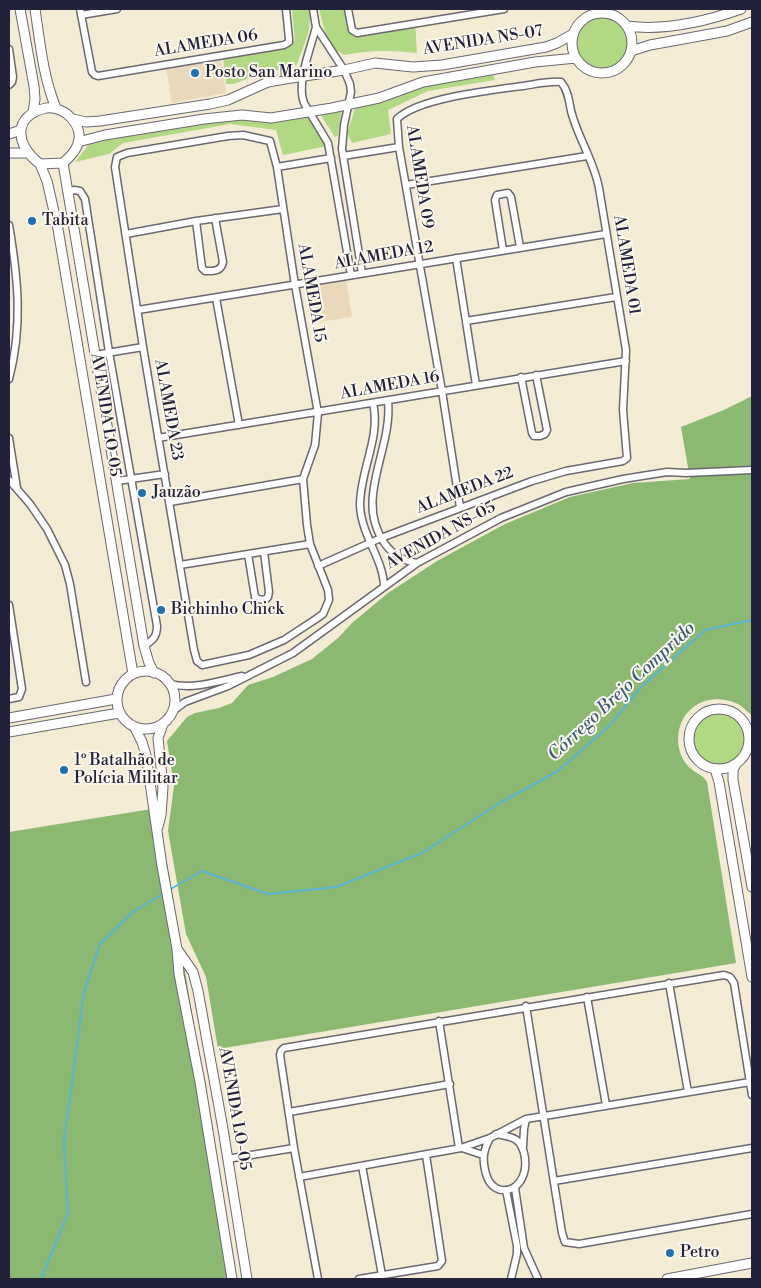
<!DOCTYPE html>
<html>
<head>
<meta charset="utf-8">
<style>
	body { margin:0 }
	#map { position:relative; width:761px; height:1288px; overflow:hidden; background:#f3ebd4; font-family:"Libre Bodoni",serif }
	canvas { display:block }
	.frame { position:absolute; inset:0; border:10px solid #22223b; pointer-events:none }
</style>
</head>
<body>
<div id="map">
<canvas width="761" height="1288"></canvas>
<div class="frame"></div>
</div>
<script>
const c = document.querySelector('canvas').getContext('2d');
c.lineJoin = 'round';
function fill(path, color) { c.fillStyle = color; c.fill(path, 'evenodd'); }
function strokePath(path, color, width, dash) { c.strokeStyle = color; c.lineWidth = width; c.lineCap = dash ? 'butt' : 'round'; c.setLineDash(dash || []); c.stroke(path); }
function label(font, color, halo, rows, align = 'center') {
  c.font = font + ' "Libre Bodoni",serif'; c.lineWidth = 4; c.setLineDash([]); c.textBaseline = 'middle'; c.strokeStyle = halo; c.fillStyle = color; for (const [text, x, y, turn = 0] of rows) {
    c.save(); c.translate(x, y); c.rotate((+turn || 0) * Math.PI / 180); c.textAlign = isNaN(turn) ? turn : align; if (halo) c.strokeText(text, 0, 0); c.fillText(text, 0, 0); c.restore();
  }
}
fill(new Path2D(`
	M221 60 226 93 172 103 166 68Z
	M346 278 352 317 312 323 306 284Z`), '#e9d9ba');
fill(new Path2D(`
	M292 9H309C313 30 303 45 297 65L249 78 234 84H226L223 56 295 41Z
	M319 9H346L350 31 415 20 417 53C391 50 370 50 344 55L333 48 325 32Z
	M577 43a26 26 0 1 1 52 0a26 26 0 1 1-52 0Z
	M492 68 495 80 428 91 388 110 391 134 352 143 347 133 357 103 413 85Z
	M342 106 338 136 335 137 318 111Z
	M308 115 327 146 283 155 276 130 230 124 123 143 109 154 75 162 94 138 218 116 268 117Z
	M693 739a26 26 0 1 1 52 0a26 26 0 1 1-52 0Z`), '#b1d984');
fill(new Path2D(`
	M752 396V716C748 712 743 707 738 704 703 688 670 715 680 752 686 772 703 773 707 782L736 963 218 1049 206 977 186 934 168 831 174 786 167 741 187 717 195 713 219 708 232 703 248 685 273 677 312 659 338 638 352 623 388 593 437 561 505 524 570 497 633 483 690 479 681 427 724 410Z
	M158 808 236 1279H9V832Z`), '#8cb972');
strokePath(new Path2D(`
	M169 890 202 871 268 894 336 887 422 853 498 804 558 771 609 726 641 687 705 630 752 620
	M41 1279 68 1213 64 1142 84 992 100 944 134 911 165 893`), '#59b5d7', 2);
const street = new Path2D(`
	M80 9 92 72 95 75 98 76 284 45 289 42V39L286 9
	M313 9 316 27 344 70 350 84 351 92 344 125 342 149 362 273
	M348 9 352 30 357 33 504 9
	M81 15 117 9
	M316 27C311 48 296 82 304 103L328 143 351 275
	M9 49 13 77 12 82 9 85
	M243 135 270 141 277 167 295 285 318 413 315 445 303 479 307 525 310 544 328 590 329 600 323 614 316 619 284 640 249 655 202 665 197 661 194 650 143 347 115 167 117 157 127 153 228 136Z
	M343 156 399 147
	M277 167 331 158
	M406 185 587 156
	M67 193 74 190 80 191 85 199 109 352 157 626C157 637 153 640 144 646
	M196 221 202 268 205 271C213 271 221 272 223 262L215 218
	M9 225C18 278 23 326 9 379
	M126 234 196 221 283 209
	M503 250 495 200 497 195 508 193 511 197 520 247
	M456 258 476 385
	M216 298 239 425
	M138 310 606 234
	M466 321 616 297
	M95 355 143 347
	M521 377 532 433 534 436H540L545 434 547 430 536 375
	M388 401C393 450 353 499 385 544 393 555 404 561 417 563
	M373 403C381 438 360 470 360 505 361 535 383 558 384 586
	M9 438 17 488
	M158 438 626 361
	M9 480 30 504 47 529 65 565 70 584 86 682
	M117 481 165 474
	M170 502 303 479
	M248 554 255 597C259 600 265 601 268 597L269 592 264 552
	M180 565 310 544
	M318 566 381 538 532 481 566 471 623 461 627 458 623 410 626 350 599 188C594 161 578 138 571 111 569 101 568 90 561 82 549 81 536 84 523 86 492 90 418 98 397 119L399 147 442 391 460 507
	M9 605 22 689 19 697 9 699
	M170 684C193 690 220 681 242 676
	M173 711 185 702 228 686 293 653 417 563 501 518 566 492 623 479 667 472 686 473 752 470
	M669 983 688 1092
	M587 997 606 1105
	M526 1006 562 1233 565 1242 579 1244 752 1214
	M439 1021 459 1148
	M289 1112 450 1084
	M490 1138C483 1151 482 1159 486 1174 494 1202 529 1192 525 1158 522 1139 515 1137 496 1134
	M523 1147 524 1129 526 1119
	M462 1148 483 1155
	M227 1159 294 1148
	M362 1166 382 1275
	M299 1177 461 1148 490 1138 526 1119 750 1082
	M554 1181 752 1148
	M515 1188 524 1248 538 1279
	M506 1190 517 1246V1254L511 1279
	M318 1279 294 1148 280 1055 281 1051 284 1048 724 975 730 977 734 983 752 1095
	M359 1279 438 1266 442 1261 426 1155`);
const secondary = new Path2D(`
	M20 9 34 86 35 99 33 113
	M35 9C40 42 43 77 56 108
	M572 43a30 30 0 1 1 60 0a30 30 0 1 1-60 0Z
	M627 26C664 31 707 21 741 9
	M631 51 650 45 727 31 752 22
	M46 108C65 106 84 125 78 144 75 152 69 158 63 163L40 164C15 145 12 116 46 108Z
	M73 119 86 122 100 121 210 104 228 100 268 82 285 79 344 70 375 63 413 67 442 65 546 47 557 43 573 34
	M9 134 21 130
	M78 142 105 135 204 119 242 115 271 118 332 108 379 98 423 82 535 62 576 58
	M9 153H27
	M63 163 144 646 149 663 154 673
	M40 164 47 181 58 229 133 674
	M117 700a29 29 0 1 1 58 0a29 29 0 1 1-58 0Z
	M689 739a30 30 0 1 1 60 0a30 30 0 1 1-60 0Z
	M9 718 116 699
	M135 728 142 742 146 755 162 866 177 949 179 974 200 1082 232 1279
	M9 732 119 713
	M736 764 733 770V780L752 887
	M715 769 719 782 752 977
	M158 827 161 815 163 787 158 738 163 724
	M177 949 193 972 198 991 223 1129 247 1279
	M667 1279 752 1263`);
strokePath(street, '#6b6871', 9);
strokePath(secondary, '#6b6871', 11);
strokePath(street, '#fff', 6);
strokePath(secondary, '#fff', 9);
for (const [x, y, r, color] of [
	[195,73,5,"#1f6fb2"],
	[32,221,5,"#1f6fb2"],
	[142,493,5,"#1f6fb2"],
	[161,610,5,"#1f6fb2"],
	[64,770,5,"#1f6fb2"],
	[670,1253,5,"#1f6fb2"]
]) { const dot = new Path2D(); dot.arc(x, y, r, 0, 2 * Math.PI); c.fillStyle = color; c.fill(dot); strokePath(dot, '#fbf7ec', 2); }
label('16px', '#22223b', '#fbf7ec', [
	["AVENIDA NS-07",483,41,-9],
	["ALAMEDA 06",206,44,-9],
	["ALAMEDA 09",419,177,81],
	["ALAMEDA 12",384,256,-10],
	["ALAMEDA 01",626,265,81],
	["ALAMEDA 15",311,293,80],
	["ALAMEDA 16",390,386,-10],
	["ALAMEDA 23",168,410,80],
	["AVENIDA LO-05",105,415,81],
	["ALAMEDA 22",465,491,-21],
	["AVENIDA NS-05",441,536,-29],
	["AVENIDA LO-05",234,1109,80]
]);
label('16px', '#22223b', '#fbf7ec', [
	["Posto San Marino",205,73],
	["Tabita",42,221],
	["Jauzão",152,493],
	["Bichinho Chick",171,610],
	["1º Batalhão de",74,761],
	["Polícia Militar",74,779],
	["Petro",680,1253]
], 'left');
label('italic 18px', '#385d79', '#fbf7ec', [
	["Córrego Brejo Comprido",622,692,-43]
]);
</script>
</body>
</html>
